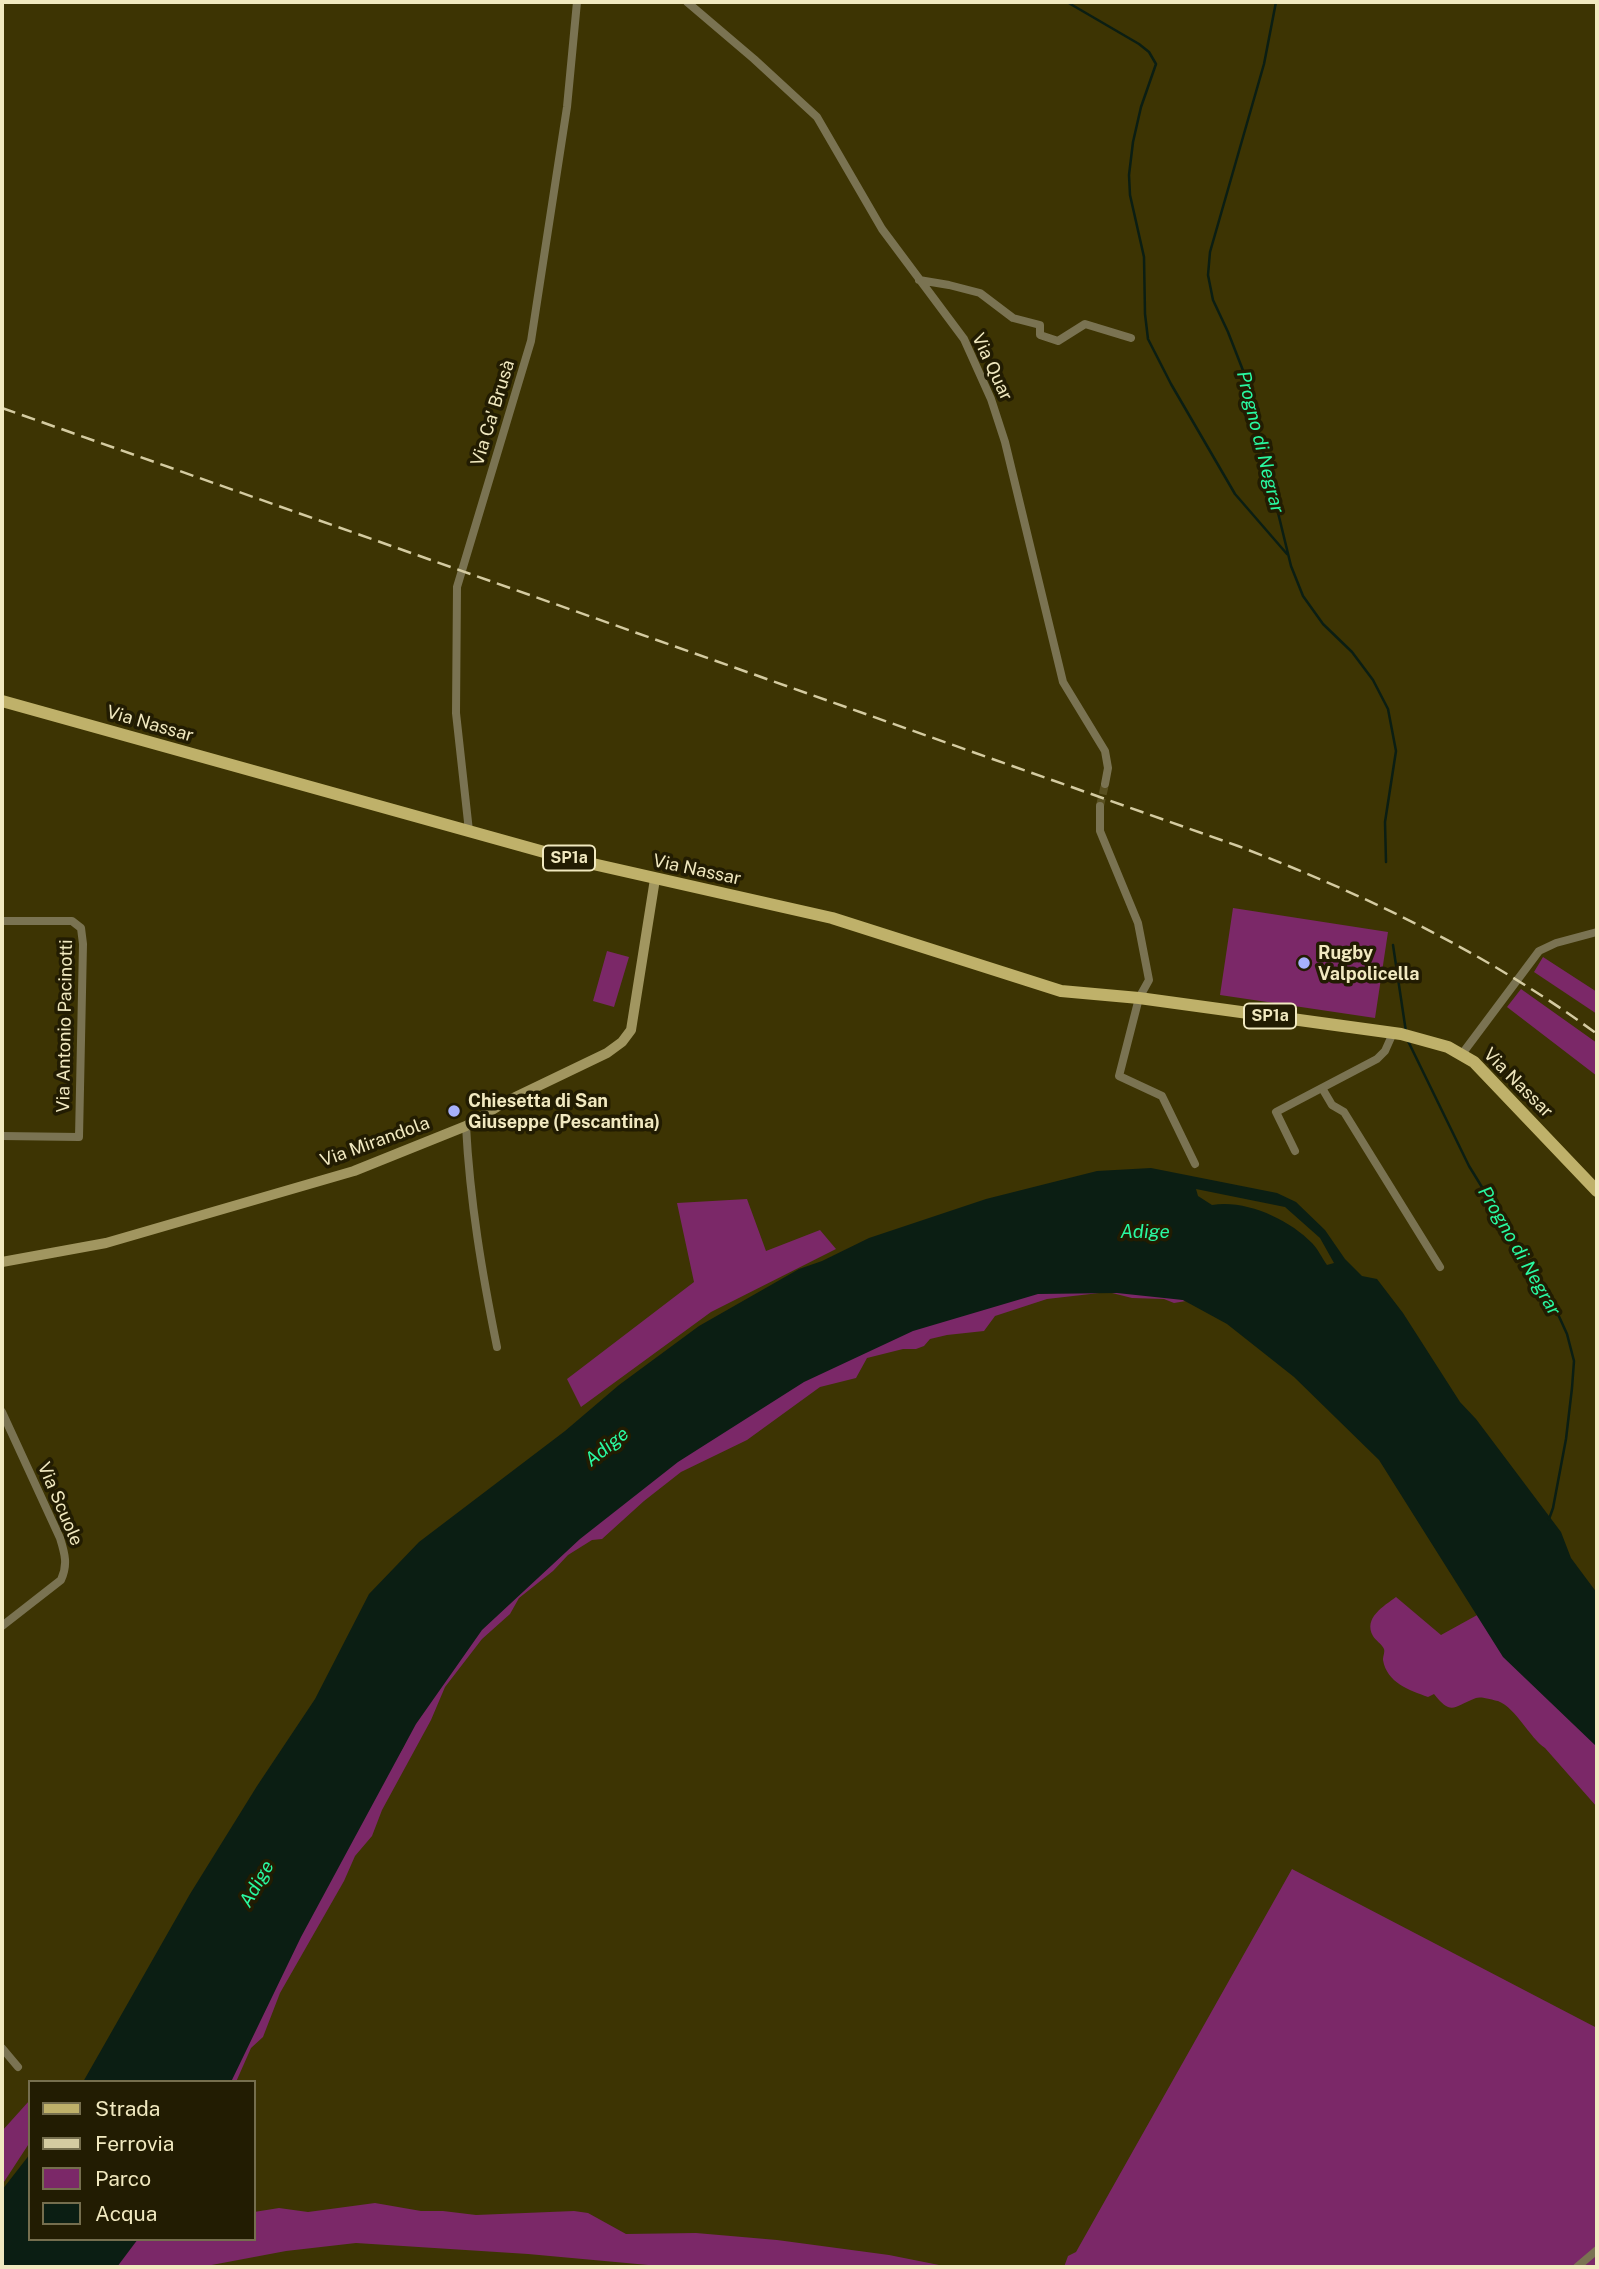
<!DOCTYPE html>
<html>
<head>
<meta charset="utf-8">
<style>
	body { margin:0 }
	#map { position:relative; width:1599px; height:2269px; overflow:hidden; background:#3d3403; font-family:"Public Sans",sans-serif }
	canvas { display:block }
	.frame { position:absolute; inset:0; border:4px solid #f1e9c0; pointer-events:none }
	.legend { position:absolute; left:28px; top:2080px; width:228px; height:161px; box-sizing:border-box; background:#221c02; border:2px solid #756e4e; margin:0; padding:9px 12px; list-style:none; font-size:21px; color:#f1e9c0 }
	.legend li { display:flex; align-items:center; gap:14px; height:35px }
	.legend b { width:35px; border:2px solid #756e4e }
</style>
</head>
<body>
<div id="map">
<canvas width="1599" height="2269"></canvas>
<div class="frame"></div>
<ul class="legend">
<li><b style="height:9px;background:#bfb16a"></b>Strada</li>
<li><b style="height:9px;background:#d4cba1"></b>Ferrovia</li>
<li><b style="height:19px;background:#7b2868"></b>Parco</li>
<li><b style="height:19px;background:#0b1e13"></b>Acqua</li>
</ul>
</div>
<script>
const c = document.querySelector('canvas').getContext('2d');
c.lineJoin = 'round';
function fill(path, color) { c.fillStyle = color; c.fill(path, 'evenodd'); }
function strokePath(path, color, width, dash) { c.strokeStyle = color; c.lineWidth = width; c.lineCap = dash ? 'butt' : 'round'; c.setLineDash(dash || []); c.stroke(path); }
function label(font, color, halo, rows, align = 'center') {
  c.font = font + ' "Public Sans",sans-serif'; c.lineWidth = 7; c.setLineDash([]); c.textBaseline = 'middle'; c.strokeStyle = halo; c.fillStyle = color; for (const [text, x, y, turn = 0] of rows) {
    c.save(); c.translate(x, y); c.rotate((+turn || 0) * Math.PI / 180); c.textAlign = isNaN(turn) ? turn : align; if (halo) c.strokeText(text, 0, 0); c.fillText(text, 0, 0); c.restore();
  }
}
fill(new Path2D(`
	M1233 908 1388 932 1375 1018 1220 995Z
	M607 951 629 957 614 1007 593 1001Z
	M1543 957 1597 992V1014L1534 972Z
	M1521 989 1597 1043V1076L1507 1007Z
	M747 1199 766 1251 820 1230 836 1249 711 1312 581 1407 567 1379 694 1282 677 1203Z
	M1108 1276 1186 1301 1174 1303 1164 1299 1132 1298 1108 1292 1047 1299 995 1316 984 1331 947 1335 930 1339 924 1346 916 1349H903L867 1358 856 1378 820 1387 747 1440 681 1472 644 1501 602 1539 592 1540 568 1555 553 1571 519 1598 510 1614 482 1639 445 1687 431 1720 382 1810 372 1836 355 1856 344 1881 280 1993 263 2037 251 2048 236 2082H219L392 1763C405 1750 412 1730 412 1711L554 1542 879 1330Z
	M1396 1597 1441 1635 1479 1614 1597 1742V1807L1545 1748C1529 1737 1517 1709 1498 1701 1493 1700 1481 1696 1476 1698 1454 1706 1452 1717 1434 1694L1428 1697C1409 1690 1387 1683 1383 1660 1383 1656 1385 1652 1384 1649 1382 1644 1375 1640 1373 1636 1363 1618 1384 1606 1396 1597Z
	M1292 1869 1597 2028V2267H1064L1068 2256 1076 2252Z
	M29 2101 30 2142 2 2185V2131Z
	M375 2203 421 2211H443L476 2215 574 2211 588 2213 626 2234 696 2233 777 2240 889 2255 949 2267H670L528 2254 356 2243 286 2251 201 2267H97L124 2239H254V2212L279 2208 308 2212Z`), '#7b2868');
fill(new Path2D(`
	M1151 1168 1277 1193 1296 1202 1325 1230 1345 1259 1362 1276 1377 1279 1403 1313 1460 1402 1476 1419 1561 1532 1571 1558 1597 1593V1747L1503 1657 1379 1460 1294 1377 1227 1324 1183 1300 1117 1293 1038 1294 913 1331 804 1382 678 1462 580 1539 482 1630 416 1724 301 1937 231 2082H83L190 1894 257 1786 315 1699 369 1594 419 1542 565 1431 619 1385 699 1326 799 1269 822 1261 869 1238 986 1199 1097 1171ZM1196 1189 1285 1207 1320 1238 1334 1263 1327 1265C1322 1258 1318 1249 1312 1243 1289 1219 1245 1199 1212 1205L1198 1196Z
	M30 2154V2239H138L117 2267H2V2190Z`), '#0b1e13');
strokePath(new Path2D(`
	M1067 2 1139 44 1149 52 1156 64 1141 107 1133 142 1129 175 1130 195 1144 257 1145 314 1148 339 1171 384 1235 494 1287 554
	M1276 2 1264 64 1210 252 1208 275 1213 300 1228 332 1244 373 1291 566 1303 596 1323 624 1352 652 1373 680 1388 709 1396 751 1385 822 1386 862
	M1393 945 1406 1032
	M1408 1041 1469 1166 1552 1301 1567 1334 1574 1361 1572 1388 1566 1439 1553 1508 1549 1519`), '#0b1e13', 2.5);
strokePath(new Path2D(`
	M1100 806 1105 784`), '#584f1f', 8, [8, 4]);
strokePath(new Path2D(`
	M687 2 754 59 817 117 882 229 964 339 991 399 1005 442 1063 682 1105 751 1108 768 1105 784
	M919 280 949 285 980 293 1013 318 1040 325V335L1058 341 1085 324 1131 338
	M1100 806V831L1138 923 1149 980 1139 998 1119 1076 1162 1096 1195 1164
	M469 831 456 713 457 587 531 341 567 107 577 2
	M2 921H72L81 928 83 944 79 1137 2 1136
	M1462 1054 1539 951 1556 943 1597 932
	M1322 1088 1332 1105 1344 1112 1440 1267
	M466 1126C470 1202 482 1273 497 1347
	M1295 1151 1276 1112 1377 1059 1385 1051 1393 1033
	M2 1412 60 1538C65 1554 68 1565 61 1580L2 1626
	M2 2048 18 2067
	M1577 2267 1597 2250`), '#7a7352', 8);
strokePath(new Path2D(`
	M2 1262 106 1243 354 1171 466 1126 505 1102 607 1053 622 1042 631 1030 655 879`), '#a19660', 10);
strokePath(new Path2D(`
	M2 701 562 857 832 918 1061 991 1139 998 1401 1034 1448 1047 1474 1062 1597 1191`), '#bfb16a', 12);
strokePath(new Path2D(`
	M2 408 1238 846C1366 895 1487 953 1597 1034`), '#d4cba1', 2.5, [14, 7]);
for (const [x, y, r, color] of [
	[1304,963,7,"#a7b1fc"],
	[454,1111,7,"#a7b1fc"]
]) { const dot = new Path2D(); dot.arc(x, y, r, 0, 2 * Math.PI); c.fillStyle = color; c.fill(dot); strokePath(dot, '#221c02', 2.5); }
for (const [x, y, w] of [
	[569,858,52],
	[1270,1016,52]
]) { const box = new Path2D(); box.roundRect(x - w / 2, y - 12.5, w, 25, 5); c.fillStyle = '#221c02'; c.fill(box); strokePath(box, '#f1e9c0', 2); }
label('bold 16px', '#f1e9c0', null, [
	["SP1a",569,858],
	["SP1a",1270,1016]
]);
label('18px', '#f1e9c0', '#221c02', [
	["Via Quar",992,367,65],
	["Via Ca' Brusà",493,413,-73],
	["Via Nassar",150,724,16],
	["Via Nassar",697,870,12],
	["Via Antonio Pacinotti",65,1026,-89],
	["Via Nassar",1518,1083,45],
	["Via Mirandola",375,1142,-20],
	["Via Scuole",60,1504,67]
]);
label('bold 18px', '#f1e9c0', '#221c02', [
	["Rugby",1318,953],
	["Valpolicella",1318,974],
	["Chiesetta di San",468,1101],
	["Giuseppe (Pescantina)",468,1122]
], 'left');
label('italic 19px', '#29f9a1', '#221c02', [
	["Progno di Negrar",1260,442,76],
	["Adige",1145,1232],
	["Progno di Negrar",1519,1251,60],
	["Adige",607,1447,-39],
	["Adige",257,1884,-60]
]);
</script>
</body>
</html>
